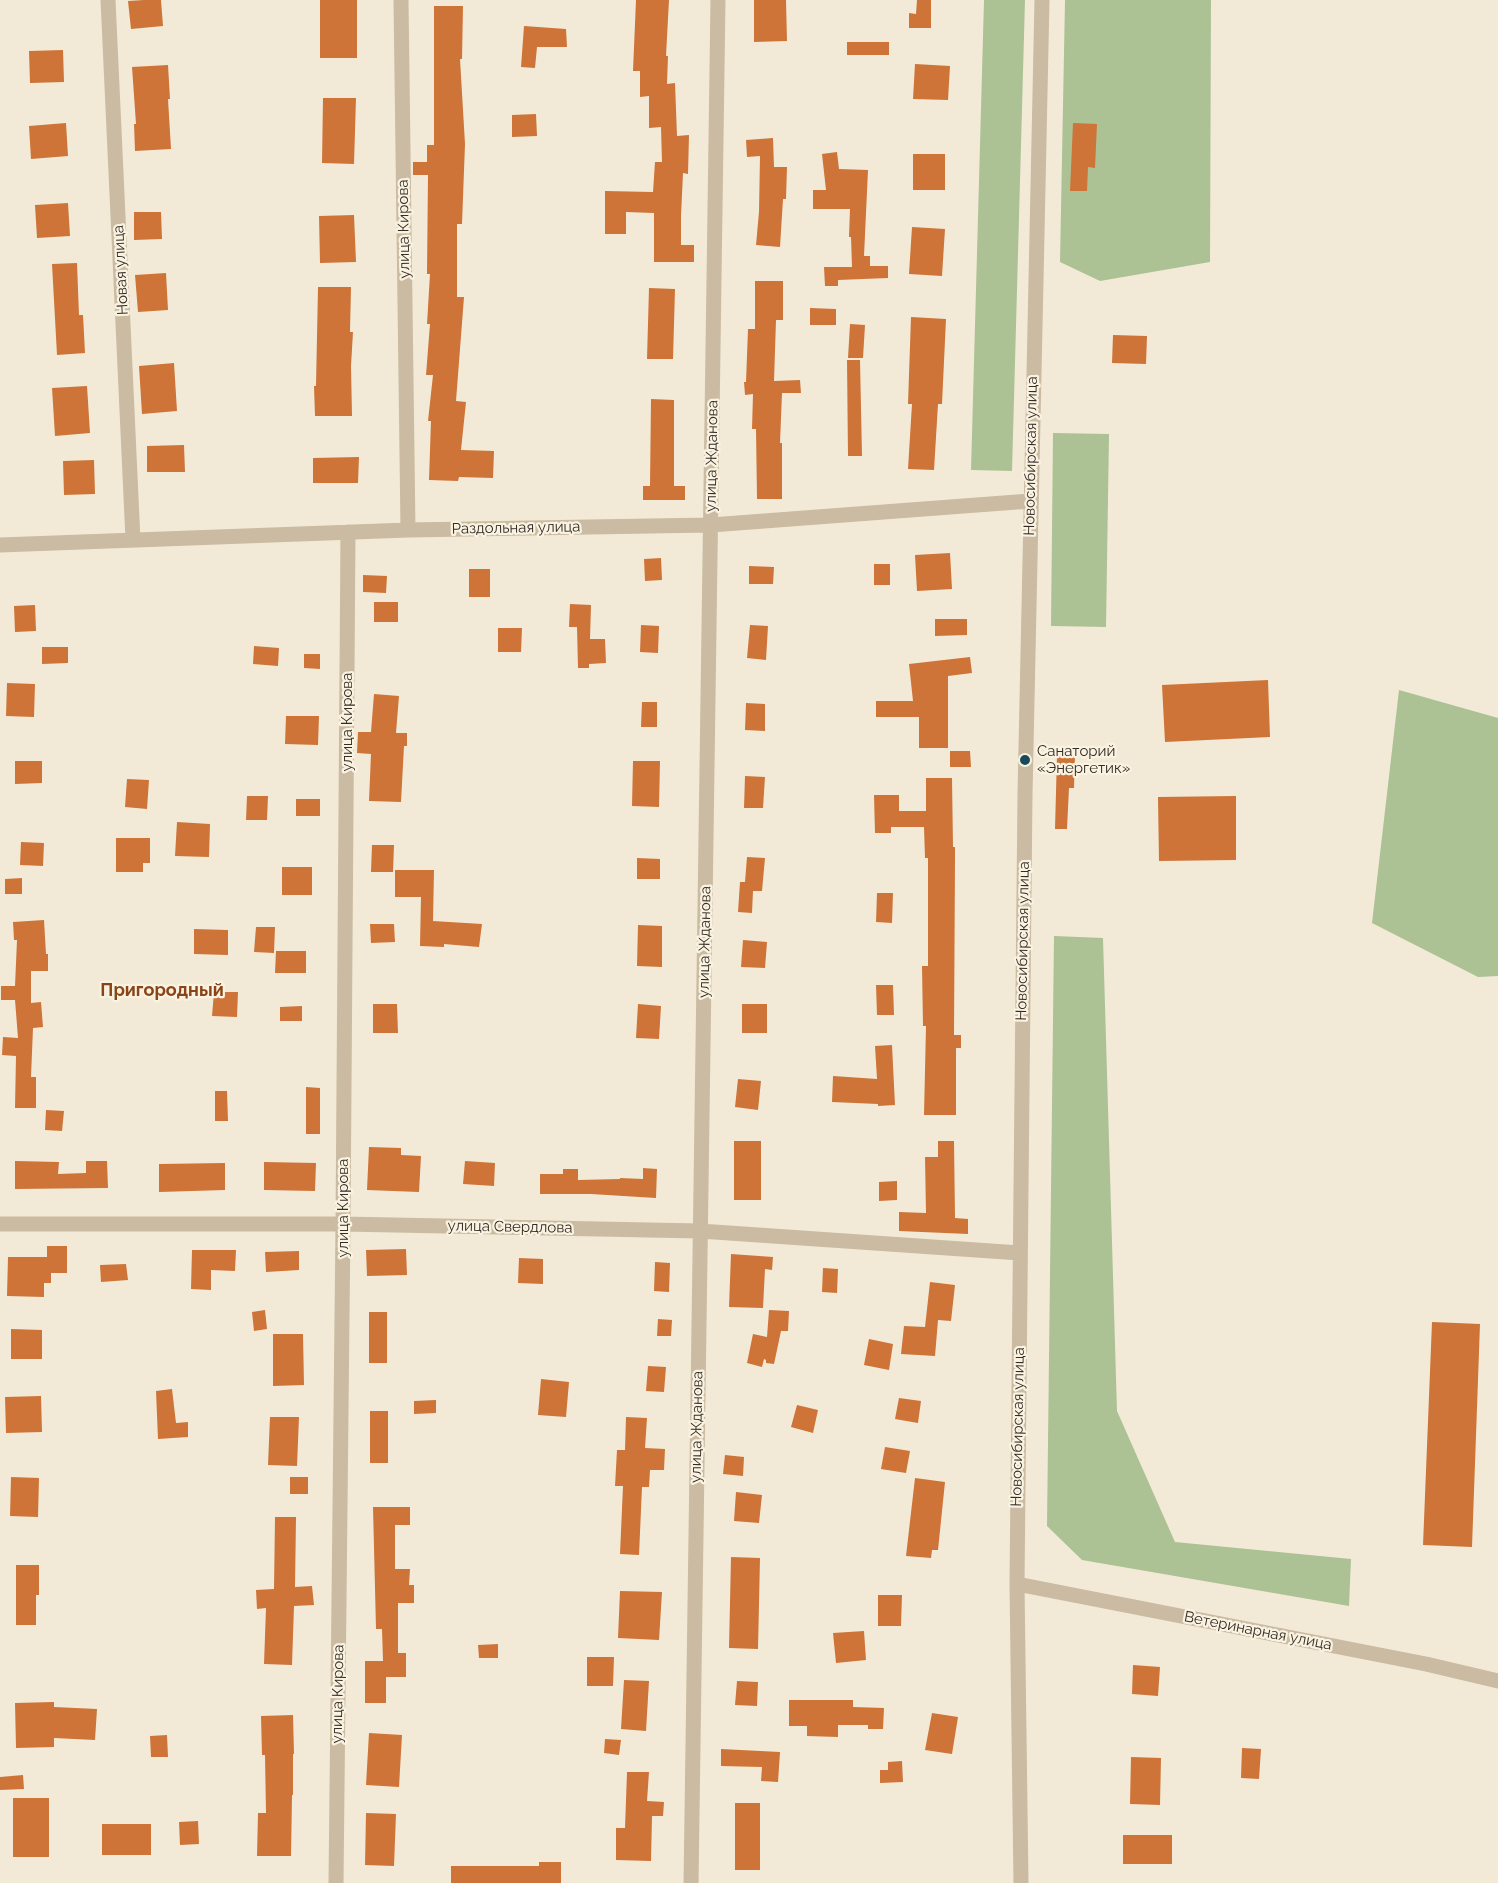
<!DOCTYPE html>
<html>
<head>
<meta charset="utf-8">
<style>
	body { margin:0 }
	canvas { display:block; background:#f2ead6 }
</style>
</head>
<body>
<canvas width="1498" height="1883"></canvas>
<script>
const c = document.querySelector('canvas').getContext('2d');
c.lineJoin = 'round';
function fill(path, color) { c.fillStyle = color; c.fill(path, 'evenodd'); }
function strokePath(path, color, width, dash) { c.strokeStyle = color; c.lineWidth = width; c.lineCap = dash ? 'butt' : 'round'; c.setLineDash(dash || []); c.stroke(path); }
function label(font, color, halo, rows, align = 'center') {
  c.font = font + ' Raleway,sans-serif'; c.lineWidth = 4.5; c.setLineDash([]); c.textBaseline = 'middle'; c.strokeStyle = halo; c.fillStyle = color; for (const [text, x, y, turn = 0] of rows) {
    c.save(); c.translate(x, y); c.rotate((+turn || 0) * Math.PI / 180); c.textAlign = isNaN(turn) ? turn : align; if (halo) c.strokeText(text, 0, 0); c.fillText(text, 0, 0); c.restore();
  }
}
fill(new Path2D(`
	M984 0H1025L1012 471 971 470Z
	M1065 0H1211L1210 262 1100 281 1060 262Z
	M1053 433 1109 434 1106 627 1051 626Z
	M1399 690 1498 718V976L1478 977 1372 923Z
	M1054 936 1103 938 1117 1411 1175 1542 1351 1559 1349 1606 1082 1560 1047 1526Z`), '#acc295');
fill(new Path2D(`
	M144 0H161L163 26 131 29 128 1Z
	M320 0H357V58H320Z
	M636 0H669L666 56H668L667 84 675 83 677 136 689 135 688 174 683 173 681 216V245H694V262H654V213L626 212V234H605V191L653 192 655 162H662L661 127 649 128V96L640 97V71H633Z
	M754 0H786L787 41 754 42Z
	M917 0H931V28H909V13L916 14Z
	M434 6H463L462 59H460L465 144 462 224H457V297H464L456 401 466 402 461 450 494 451 493 478 459 477 458 481 429 480 431 421H428L433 375H426L430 324H427L430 274H427L428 175H413V162H427V145H434Z
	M524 26 566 29 567 47H537L535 68 521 67Z
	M847 42H889V55H847Z
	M63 50 64 82 30 83 29 51Z
	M915 64 950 66 948 100 913 99Z
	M168 65 170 99H168L171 149 135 151 134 124H136L132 67Z
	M323 98H356L354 164 322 163Z
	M536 114 537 136 512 137V115Z
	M66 123 68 156 31 159 29 126Z
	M1073 123 1097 124 1095 168 1088 167 1087 191H1070Z
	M773 138 774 167H787L786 199H783L780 247 756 245 759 212 760 156 747 157 746 140Z
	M837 152 839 169 868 170 864 256H870V266H888V278L838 280V286H825L824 267H852L851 237H849L850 209H813V190H826L822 154Z
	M913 154H945V190H913Z
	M68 203 70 236 37 238 35 205Z
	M134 212H161L162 239 134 240Z
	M354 215 356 262 320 263 319 216Z
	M912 227 945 229 942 276 909 274Z
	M77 263 79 315H83L85 353 57 355 52 264Z
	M166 273 168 310 138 312 135 275Z
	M755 281H783V320H776L774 381 800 380 801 393H782L780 443H782V499H757L756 429H752L753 394 745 395 744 382H746L748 329H755Z
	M318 287H351L350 332H353L351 366 352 416H315L314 386H316Z
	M649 288 675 289 673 359H647Z
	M810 308 836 309V325H810Z
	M911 317 946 319 942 404H938L934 470 908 469 912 404H908Z
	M850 324 865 325 863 358H848Z
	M1113 335 1147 336 1146 364 1112 363Z
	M847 360H860L862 456H848Z
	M174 363 177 411 142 414 139 366Z
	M87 386 90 433 55 436 52 388Z
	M651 399 674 400V486H685V500H643V486H650Z
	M184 445 185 472H147V446Z
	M359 457 358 483H313V458Z
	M94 460 95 494 64 495 63 461Z
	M950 553 952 589 917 591 915 555Z
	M661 558 662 580 645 581 644 559Z
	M874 564H890V585H874Z
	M749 566 774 567 773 584H749Z
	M469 569H490V597H469Z
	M363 575 387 576 386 593 363 592Z
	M374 602H398V622H374Z
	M570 604 591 605 590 639H605L606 663 589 664V668H578L577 627H569Z
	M35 605 36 631 15 632 14 606Z
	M935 619H967V635L935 636Z
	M641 625 659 626 658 653 640 652Z
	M750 625 768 626 766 660 747 658Z
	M498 628H522L521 652H498Z
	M254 646 279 648 278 666 253 664Z
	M42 647H68V663L42 664Z
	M304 654H320V669L304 668Z
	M970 657 972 673 948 676V748H919V717H876V701H913L909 664Z
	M1268 680 1270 737 1165 742 1162 685Z
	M7 683 35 684 34 717 6 716Z
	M374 694 399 696 396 733H407V746H404L401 802 369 801 371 754 357 753 358 732H371Z
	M642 702H657V727H641Z
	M746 703 765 704V731L745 730Z
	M286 716H319L318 745 285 744Z
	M950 751H970L971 767H950Z
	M1057 755H1075L1074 788H1069L1067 829H1055Z
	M15 761H42V783L15 784Z
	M633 761H660L659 807 632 806Z
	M745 776 765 777 763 808H744Z
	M926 778H952L953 847H955V859L954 1035H961V1048H956V1115H924L926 1026H923L922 966H928V858H925L924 827H891V833H875L874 795H899V811H926Z
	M127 779 149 780 147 809 125 807Z
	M247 796H268L267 820H246Z
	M1236 796V860L1159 861 1158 797Z
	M296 799H320V816H296Z
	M177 822 210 824 209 857 175 856Z
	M116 838H150V863H143V872H116Z
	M21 842 44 843 43 866 20 865Z
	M372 845H394L393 872H371Z
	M747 857 765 858 762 891H753L752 913 738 912 740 882H745Z
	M637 858 660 859V879H637Z
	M282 867H312V895H282Z
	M395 870H434L433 921 482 924 479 947 444 944V947L420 946 421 897H395Z
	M22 878V894H5V879Z
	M877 893H893L892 923 876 922Z
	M44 920 46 954H48V971H31V1003L41 1002 43 1027 33 1028 31 1077H36V1108H15L16 1056 2 1055 3 1037 18 1038 15 1000H1V986H15L17 940H14L13 922Z
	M370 924H394L395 942 371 943Z
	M638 925 662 926V967L637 966Z
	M256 927H275L274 953 254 952Z
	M194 929 228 930V955L194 954Z
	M743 940 767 942 765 968 741 967Z
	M276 951H306V973H275Z
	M876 985H893L894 1015H877Z
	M214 992H238L237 1017 212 1016Z
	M373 1004H397L398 1033H373Z
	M638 1004 661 1006 659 1039 636 1038Z
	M742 1004H767V1033H742Z
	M302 1006V1021H280V1007Z
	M892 1045 895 1105 878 1106V1104L832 1102 833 1076 877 1079 875 1046Z
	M738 1079 761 1081 758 1110 735 1107Z
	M306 1087 320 1088V1134H306Z
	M215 1091H227L228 1121H215Z
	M46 1110 64 1111 62 1131 45 1130Z
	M734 1141H761V1200H734Z
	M938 1141H954L955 1218 968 1219V1234L899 1231V1212L926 1213 925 1157H938Z
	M369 1147 401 1148V1155L421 1156 419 1192 367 1190Z
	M15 1161 59 1162 58 1174 86 1173V1161H107L108 1188 15 1189Z
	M465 1161 495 1163 494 1186 463 1184Z
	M264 1162 316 1163 315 1191 264 1190Z
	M225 1163V1190L159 1192V1164Z
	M643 1168 657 1169 656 1198 591 1194H540V1174H563V1169H578V1180L620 1179V1178L643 1179Z
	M897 1181V1200L879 1201V1182Z
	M47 1246H67V1273H51V1283H44V1297L7 1296 8 1257H47Z
	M406 1249 407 1275 367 1276 366 1250Z
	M192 1250H236L235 1271 211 1270V1290L191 1289Z
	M299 1251V1270L266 1272 265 1252Z
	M731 1254 773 1257 772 1270 765 1269 763 1308 729 1307Z
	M519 1258 543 1259V1284L518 1283Z
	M655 1262 670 1263 669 1292 654 1291Z
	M126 1264 128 1280 101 1282 100 1265Z
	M823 1268 838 1269 837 1293 822 1292Z
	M930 1282 955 1285 951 1321 938 1320 935 1356 901 1354 904 1326 925 1327Z
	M265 1310 267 1329 254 1331 252 1312Z
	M769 1310 789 1311 788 1331H781L774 1364 766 1363V1360L764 1359 762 1367 747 1363 753 1334 767 1337Z
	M369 1312H387V1363H369Z
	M658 1319 672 1320 671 1336H657Z
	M1432 1322 1480 1324 1472 1547 1423 1545Z
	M11 1329 42 1330V1359H11Z
	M273 1334H303L304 1385 273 1386Z
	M869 1339 893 1344 889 1370 864 1365Z
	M648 1366 666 1367 664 1392 646 1391Z
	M541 1379 569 1382 566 1417 538 1415Z
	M172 1389 176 1423 188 1422V1437L158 1439 156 1391Z
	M41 1396 42 1432 6 1433 5 1397Z
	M899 1398 921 1401 918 1423 895 1419Z
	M436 1400V1413L414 1414V1401Z
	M797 1405 818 1410 813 1433 791 1427Z
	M370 1411H388V1463H370Z
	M270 1417H299L297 1466 268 1465Z
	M626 1417 647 1418 645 1448 665 1449 664 1470H650L649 1487H642L639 1555 620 1554 623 1486H615L617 1450H625Z
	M885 1447 910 1451 906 1473 881 1469Z
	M725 1455 744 1457 743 1476 723 1474Z
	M11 1477 39 1478 38 1517 10 1516Z
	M290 1477H308V1494H290Z
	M915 1478 945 1482 938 1550H932L931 1558 906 1556Z
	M736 1492 762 1495 759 1523 734 1521Z
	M373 1507H410V1525H395V1569H410L409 1585H414V1603H398V1653H406V1677H386V1703H365V1661H383L382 1629H376Z
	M275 1517H296L295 1587 312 1586 314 1605 294 1606 292 1665 264 1664 266 1608 257 1609 256 1590 274 1589Z
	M731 1557 760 1558 758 1649 729 1648Z
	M16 1565H39V1595H36V1625H16Z
	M620 1591 662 1592 659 1640 618 1638Z
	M878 1595H902L901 1626H878Z
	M864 1631 866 1660 836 1663 833 1633Z
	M498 1644V1658H479L478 1645Z
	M587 1657H614L613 1686H587Z
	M1133 1665 1160 1667 1158 1696 1132 1694Z
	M624 1680 649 1681 646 1731 621 1729Z
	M737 1681 758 1682 757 1706 735 1705Z
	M789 1700H853V1707L884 1708 883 1729H868V1725H838V1737L807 1736V1726H789Z
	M54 1702V1707L97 1709 95 1740 54 1738V1747L16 1748 15 1703Z
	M932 1713 958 1717 952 1754 925 1750Z
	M293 1715 294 1754H293V1795H292L291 1856H257L258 1813H266L265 1755H262L261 1716Z
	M369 1733 402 1735 399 1787 366 1785Z
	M167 1735 168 1757H151L150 1736Z
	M605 1739 621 1740 619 1755 604 1753Z
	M1242 1748 1261 1749 1259 1779 1241 1778Z
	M721 1749 780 1752 778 1782 761 1781 762 1767 721 1766Z
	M1131 1757 1161 1758 1160 1805 1130 1804Z
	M902 1761 903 1782 880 1783V1770H888V1762Z
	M627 1772H649L647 1801 664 1802 663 1816H652L651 1861 616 1860V1828H625Z
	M23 1775 24 1789 0 1790V1777Z
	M13 1798H49V1857H13Z
	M735 1803H760V1870H735Z
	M366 1813 396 1814 394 1866 365 1865Z
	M198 1821 199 1844 180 1845 179 1822Z
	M102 1824H151V1855H102Z
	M1123 1835H1172V1864H1123Z
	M539 1862H561V1883H451V1866H539Z`), '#ce7438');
strokePath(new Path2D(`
	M108 0 133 540
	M401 0 408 530
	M0 545 408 530 711 525 1030 501
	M0 1224H343L700 1231 1020 1253
	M1017 1584 1426 1664 1498 1681
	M336 1883 343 1224 348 532
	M691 1883 718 0
	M1021 1883 1017 1584 1025 794 1042 0`), '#cbbba2', 15);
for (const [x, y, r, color] of [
	[1025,760,6,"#184a59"]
]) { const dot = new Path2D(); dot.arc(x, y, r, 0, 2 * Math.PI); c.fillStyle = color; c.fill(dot); strokePath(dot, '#faf3e2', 2); }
label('15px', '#352c25', '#faf3e2', [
	["улица Кирова",404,229,-91],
	["Новая улица",121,270,-93],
	["улица Жданова",712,456,-89],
	["Новосибирская улица",1031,456,-89],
	["Раздольная улица",516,528,-1],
	["улица Кирова",347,722,-90],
	["Новосибирская улица",1023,941,-89],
	["улица Жданова",705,942,-89],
	["улица Кирова",343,1208,-90],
	["улица Свердлова",510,1227,1],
	["улица Жданова",697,1427,-89],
	["Новосибирская улица",1018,1427,-89],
	["Ветеринарная улица",1258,1631,11],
	["улица Кирова",338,1694,-89]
]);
label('15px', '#352c25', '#faf3e2', [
	["Санаторий",1037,751],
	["«Энергетик»",1037,768]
], 'left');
label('bold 18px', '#894518', '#faf3e2', [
	["Пригородный",162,991]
]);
</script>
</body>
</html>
